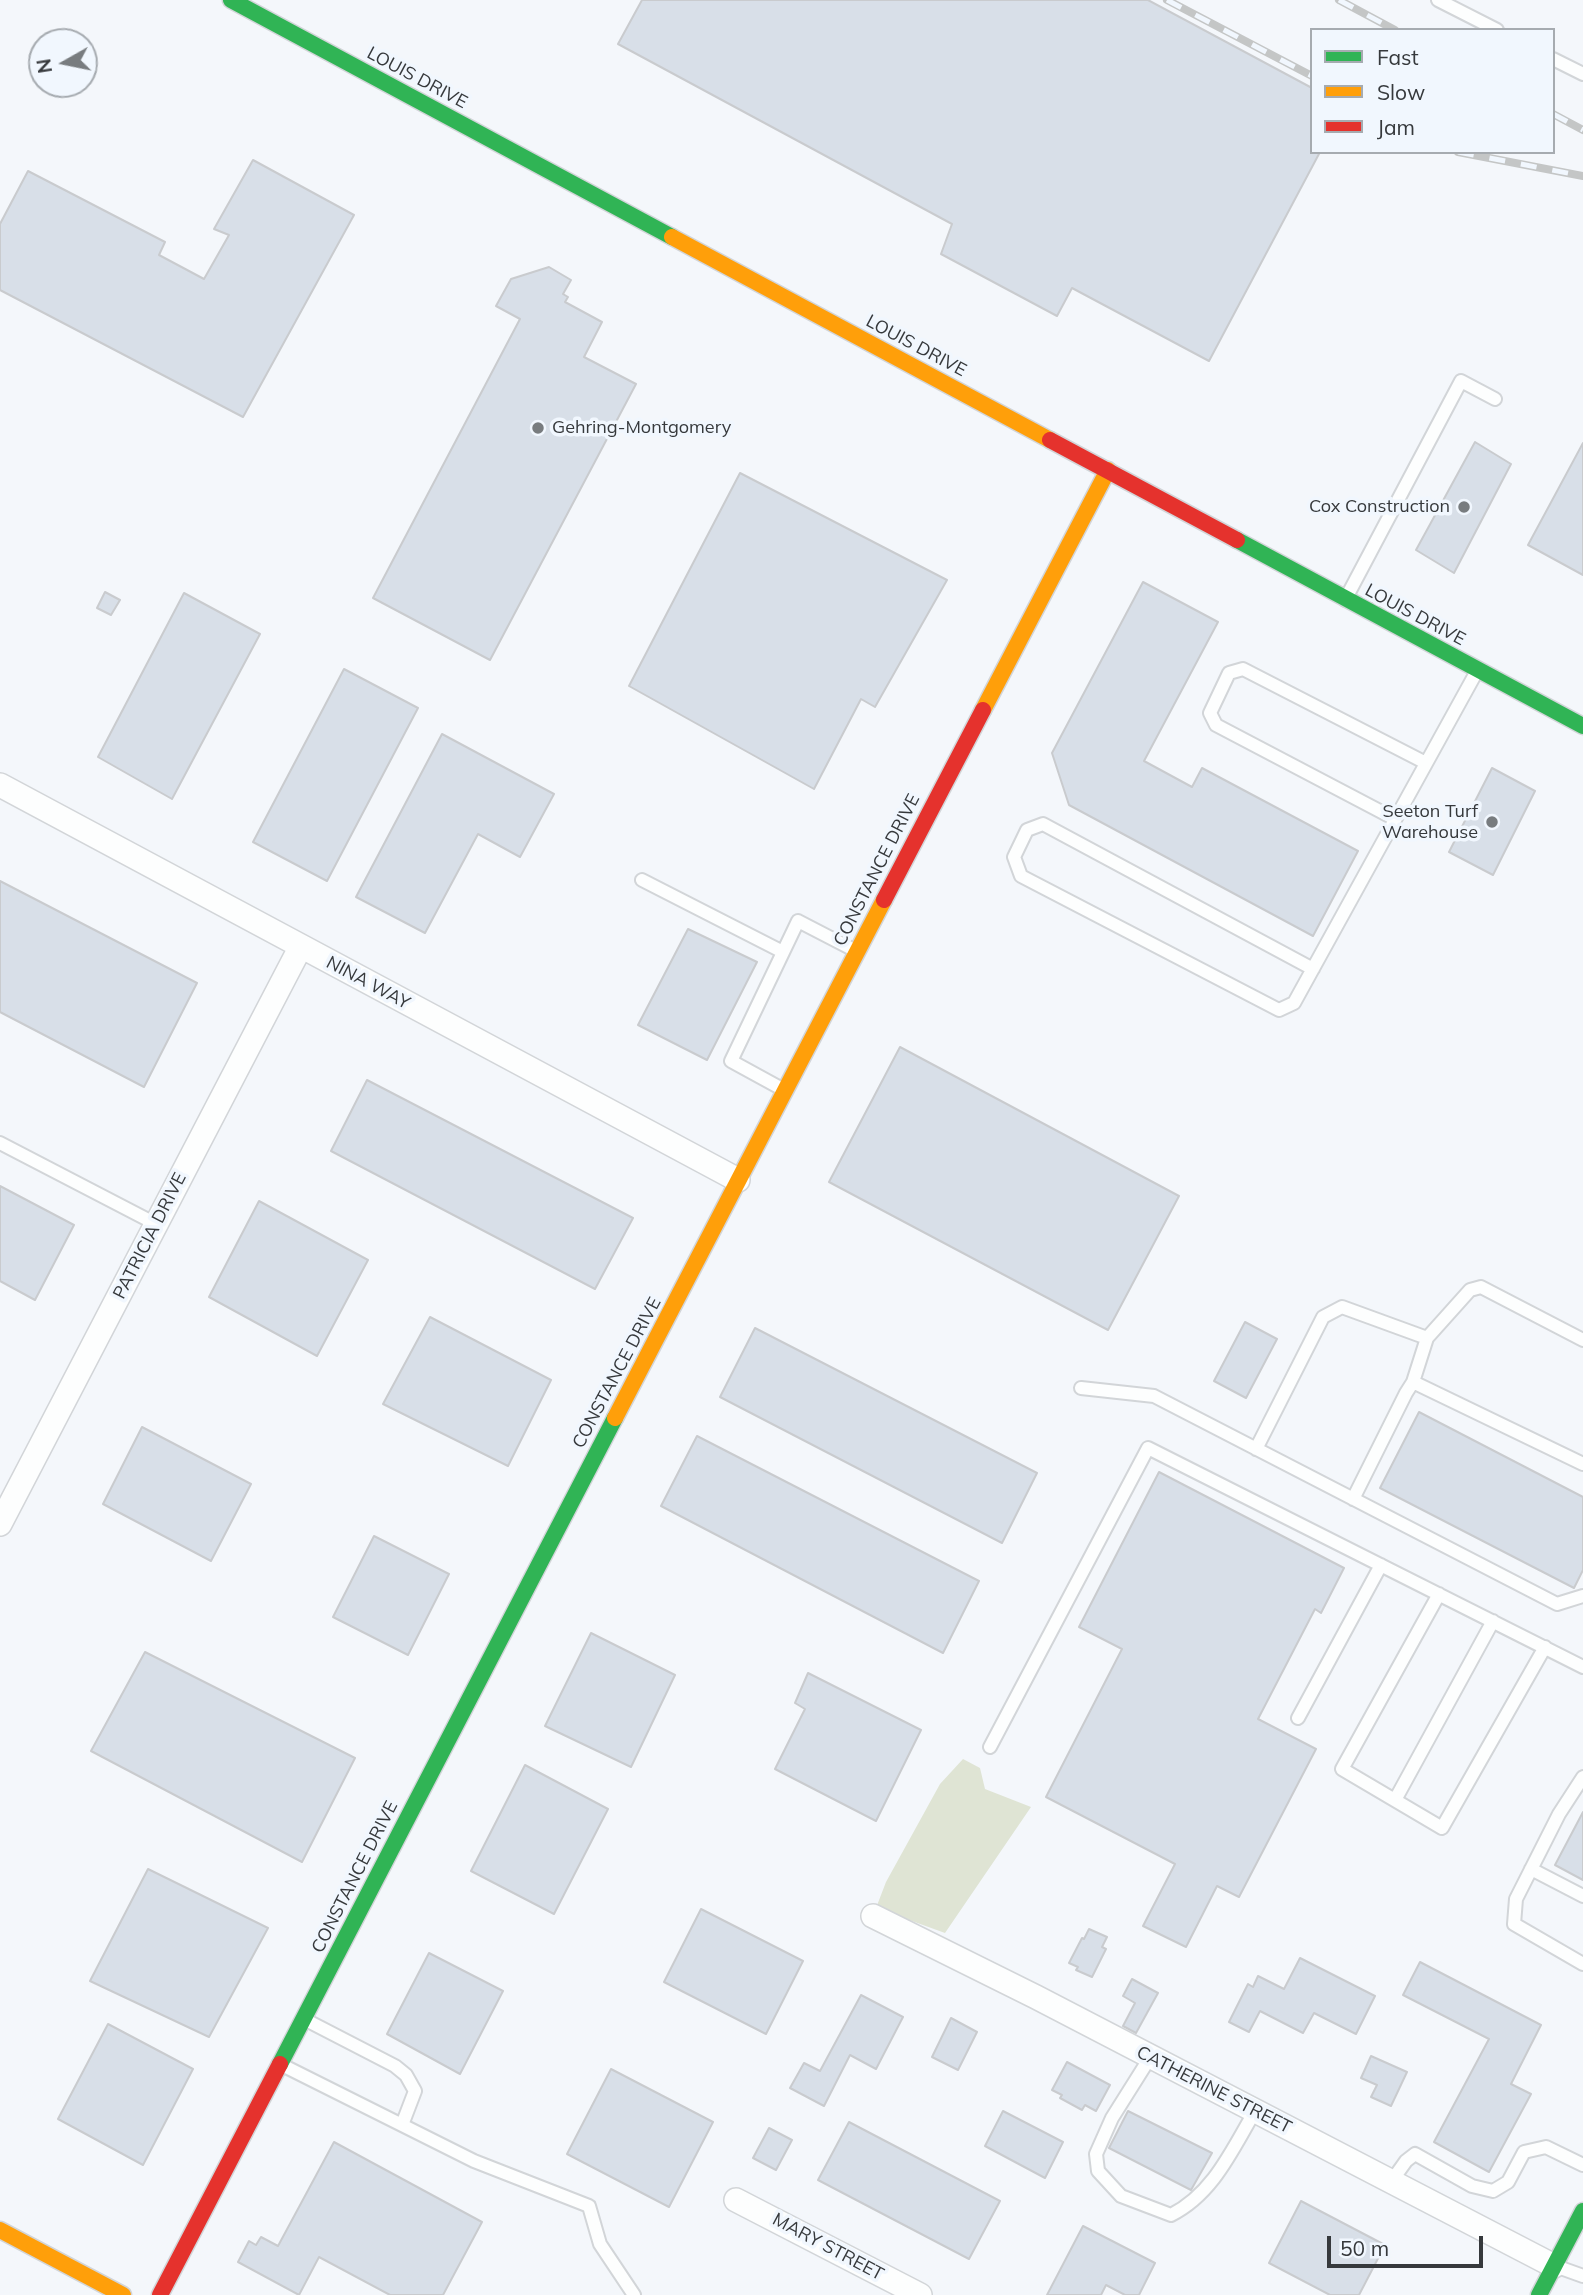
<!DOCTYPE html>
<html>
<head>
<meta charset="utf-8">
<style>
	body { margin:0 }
	#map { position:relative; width:1583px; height:2295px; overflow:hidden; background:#f4f7fb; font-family:Mulish,sans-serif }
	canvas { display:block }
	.legend { position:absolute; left:1310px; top:28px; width:245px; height:126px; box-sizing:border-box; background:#f1f7fe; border:2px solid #a6abb0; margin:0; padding:9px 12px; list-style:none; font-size:21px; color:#36393c }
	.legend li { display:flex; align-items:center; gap:14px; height:35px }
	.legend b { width:35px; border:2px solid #a6abb0 }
	.north { position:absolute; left:28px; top:28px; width:70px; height:70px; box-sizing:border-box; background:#f1f7fe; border:2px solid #a6abb0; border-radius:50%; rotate:261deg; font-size:19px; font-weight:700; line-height:28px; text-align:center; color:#36393c }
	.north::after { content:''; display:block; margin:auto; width:24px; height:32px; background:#787c7f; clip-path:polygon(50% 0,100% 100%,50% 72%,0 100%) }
	.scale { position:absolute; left:1327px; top:2236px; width:156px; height:32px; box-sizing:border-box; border:4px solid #36393c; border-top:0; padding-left:9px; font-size:21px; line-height:24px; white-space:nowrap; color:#36393c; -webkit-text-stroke:5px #f1f7fe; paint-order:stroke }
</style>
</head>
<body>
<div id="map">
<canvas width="1583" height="2295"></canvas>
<ul class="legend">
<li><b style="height:9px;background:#30b455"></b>Fast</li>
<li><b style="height:9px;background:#ff9f0a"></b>Slow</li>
<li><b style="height:9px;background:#e5322d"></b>Jam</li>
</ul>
<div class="north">N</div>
<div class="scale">50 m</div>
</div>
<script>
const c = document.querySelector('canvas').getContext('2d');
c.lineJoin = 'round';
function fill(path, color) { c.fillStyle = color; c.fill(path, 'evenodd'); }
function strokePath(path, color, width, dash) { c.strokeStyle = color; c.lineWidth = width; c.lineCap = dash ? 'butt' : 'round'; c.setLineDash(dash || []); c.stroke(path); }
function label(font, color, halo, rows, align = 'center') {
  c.font = font + ' Mulish,sans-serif'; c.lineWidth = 7; c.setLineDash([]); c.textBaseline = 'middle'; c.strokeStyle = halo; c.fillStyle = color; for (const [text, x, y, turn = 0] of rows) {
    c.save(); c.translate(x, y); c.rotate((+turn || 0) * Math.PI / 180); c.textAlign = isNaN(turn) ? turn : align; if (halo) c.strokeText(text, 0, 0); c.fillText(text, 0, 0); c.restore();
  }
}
fill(new Path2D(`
	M963 1759 980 1768 985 1789 1031 1807 945 1933 876 1908 886 1882 940 1784Z`), '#dfe4d4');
const building = new Path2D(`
	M642 0H1148L1312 88V152H1320L1209 361 1072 288 1057 316 941 254 952 224 618 44Z
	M253 160 354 215 243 417 0 290V224L28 171 165 242 159 255 204 279 229 235 214 229Z
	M549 267 571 280 563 294 568 297 565 302 602 322 584 357 636 384 490 660 373 598 520 319 496 306 511 279Z
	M1475 442 1511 464 1454 573 1416 550Z
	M1583 443V575L1528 545Z
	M740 473 947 580 875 707 861 699 814 789 629 686Z
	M1143 582 1218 622 1144 761 1192 787 1202 768 1358 851 1313 936 1069 805 1052 753Z
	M105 592 120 600 111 615 97 608Z
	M184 593 260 634 172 799 98 757Z
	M344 669 418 708 327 881 253 842Z
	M442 734 554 794 520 857 478 834 425 933 356 897Z
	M1492 768 1535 791 1493 875 1449 852Z
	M0 881 197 983 144 1087 0 1012Z
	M688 929 757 962 707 1060 638 1025Z
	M900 1047 1179 1196 1108 1330 829 1182Z
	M367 1080 633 1218 595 1289 331 1151Z
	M0 1186 74 1225 35 1300 0 1281Z
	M259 1201 368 1260 317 1356 209 1297Z
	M430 1317 551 1380 508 1466 383 1404Z
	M1245 1322 1277 1339 1246 1398 1214 1381Z
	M755 1328 1037 1473 1002 1543 720 1397Z
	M1419 1412 1583 1497V1570L1574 1588 1380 1488Z
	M142 1427 251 1484 211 1561 103 1504Z
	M697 1436 979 1581 943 1653 661 1506Z
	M1159 1472 1344 1568 1321 1613 1315 1609 1258 1719 1316 1749 1239 1897 1217 1886 1186 1947 1143 1926 1175 1864 1046 1797 1122 1649 1079 1627Z
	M374 1536 449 1574 408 1655 333 1617Z
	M591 1633 675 1675 631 1767 545 1726Z
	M145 1652 355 1758 302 1862 91 1751Z
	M808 1673 921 1730 876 1821 775 1769 805 1709 795 1703Z
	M525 1765 608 1809 554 1914 471 1871Z
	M1583 1812V1880L1555 1865Z
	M148 1869 268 1928 209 2037 90 1981Z
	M701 1909 803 1961 766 2034 664 1982Z
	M1089 1929 1107 1937 1102 1947 1106 1949 1092 1977 1076 1970 1078 1967 1069 1963 1082 1938 1084 1939Z
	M429 1953 503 1991 460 2074 387 2034Z
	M1300 1958 1375 1996 1356 2034 1314 2013 1303 2033 1260 2011 1249 2032 1229 2022 1248 1984 1253 1987 1258 1976 1284 1989Z
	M1420 1962 1541 2025 1511 2084 1531 2094 1489 2172 1434 2142 1489 2039 1403 1995Z
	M1132 1979 1158 1993 1136 2033 1123 2026 1135 2003 1123 1996Z
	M861 1995 903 2017 876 2069 850 2055 824 2106 790 2088 804 2063 820 2071Z
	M951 2018 977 2032 958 2070 932 2057Z
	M108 2024 193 2069 143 2165 58 2119Z
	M1371 2056 1407 2072 1391 2106 1371 2097 1377 2085 1361 2078Z
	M1067 2062 1110 2085 1096 2111 1085 2105 1082 2110 1060 2098 1062 2095 1052 2090Z
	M611 2069 713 2122 669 2207 567 2154Z
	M1003 2111 1063 2142 1045 2178 985 2146Z
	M1128 2111 1212 2153 1191 2190 1109 2148Z
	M849 2122 1000 2201 969 2259 818 2180Z
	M769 2128 792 2140 776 2170 753 2158Z
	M334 2142 482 2222 443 2295H390L319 2257 299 2295 238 2262 249 2241 256 2245 261 2237 278 2246Z
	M1301 2201 1385 2245 1359 2295H1330L1269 2263Z
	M1083 2226 1155 2263 1139 2295H1125L1106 2285 1101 2295H1047Z`);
fill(building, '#d8dfe8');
strokePath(building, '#c9cbce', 2);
const lane = new Path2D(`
	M1438 0 1497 30
	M1553 59 1583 74
	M1345 600 1461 381 1495 399
	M1395 819 1216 725 1210 713 1229 673 1243 669 1426 763
	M642 880 783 952
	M1313 969 1043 824 1027 830 1014 857 1021 876 1279 1010 1294 1003 1477 671
	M784 1090 731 1061 798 921 856 951
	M0 1143 156 1224
	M1413 1382 1583 1464
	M1081 1388 1154 1396 1557 1604 1583 1596
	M1256 1449 1323 1317 1342 1307 1427 1338 1470 1290 1481 1287 1583 1340
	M1353 1499 1406 1393 1413 1382 1427 1338
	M1439 1594 1342 1769 1442 1828 1545 1647
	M1298 1718 1381 1565
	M990 1747 1148 1448 1583 1667
	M1583 1777 1559 1814 1516 1899 1514 1924 1583 1964
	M1395 1800 1493 1621
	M1531 1869 1583 1896
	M304 2019 395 2066 406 2075 415 2091 402 2125
	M1151 2056 1112 2118 1096 2154 1098 2171 1121 2196 1171 2215C1213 2194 1232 2150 1255 2111
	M280 2064 474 2161 589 2206 600 2244 634 2295
	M1391 2182 1406 2161 1415 2154 1472 2186 1493 2191 1508 2182 1524 2152 1546 2147 1583 2165
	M1558 2267 1583 2276`);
const street = new Path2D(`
	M0 785 738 1180
	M0 1524 300 948
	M873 1916 1036 1997 1554 2266
	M736 2200 920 2295`);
const fast = new Path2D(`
	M231 0 672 237
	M1237 540 1583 726
	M280 2064 615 1418
	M1539 2295 1583 2211`);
const slow = new Path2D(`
	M672 237 1050 440
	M983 710 1108 470
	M615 1418 884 900
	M0 2230 123 2295`);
const jam = new Path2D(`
	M1050 440 1237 540
	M884 900 983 710
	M160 2295 280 2064`);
strokePath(lane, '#d2d5d8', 16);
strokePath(street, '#d2d5d8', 26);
strokePath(fast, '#d2d5d8', 19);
strokePath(slow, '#d2d5d8', 19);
strokePath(jam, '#d2d5d8', 19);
strokePath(lane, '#fdfefe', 12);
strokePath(street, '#fdfefe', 23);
strokePath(fast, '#30b455', 16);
strokePath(slow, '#ff9f0a', 16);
strokePath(jam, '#e5322d', 16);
const rail = new Path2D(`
	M1167 0 1312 76
	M1339 0 1395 30
	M1553 114 1583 130
	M1458 152 1583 176`);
strokePath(rail, '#c4c6c6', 8);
strokePath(rail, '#f1f7fe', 5, [16]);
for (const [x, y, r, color] of [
	[538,428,7,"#787c7f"],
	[1464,507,7,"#787c7f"],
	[1492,822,7,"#787c7f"]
]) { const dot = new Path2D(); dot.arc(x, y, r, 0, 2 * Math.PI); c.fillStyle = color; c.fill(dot); strokePath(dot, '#f1f7fe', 2.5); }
label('18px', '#36393c', '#f1f7fe', [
	["LOUIS DRIVE",417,78,28],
	["LOUIS DRIVE",916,346,28],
	["LOUIS DRIVE",1415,615,28],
	["CONSTANCE DRIVE",877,870,-63],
	["NINA WAY",368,983,28],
	["PATRICIA DRIVE",150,1236,-63],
	["CONSTANCE DRIVE",617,1373,-62],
	["CONSTANCE DRIVE",355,1877,-63],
	["CATHERINE STREET",1214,2090,27],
	["MARY STREET",828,2247,28]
]);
label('18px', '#36393c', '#f1f7fe', [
	["Gehring-Montgomery",552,428,"left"],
	["Cox Construction",1450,507],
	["Seeton Turf",1478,812],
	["Warehouse",1478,833]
], 'right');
</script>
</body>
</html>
